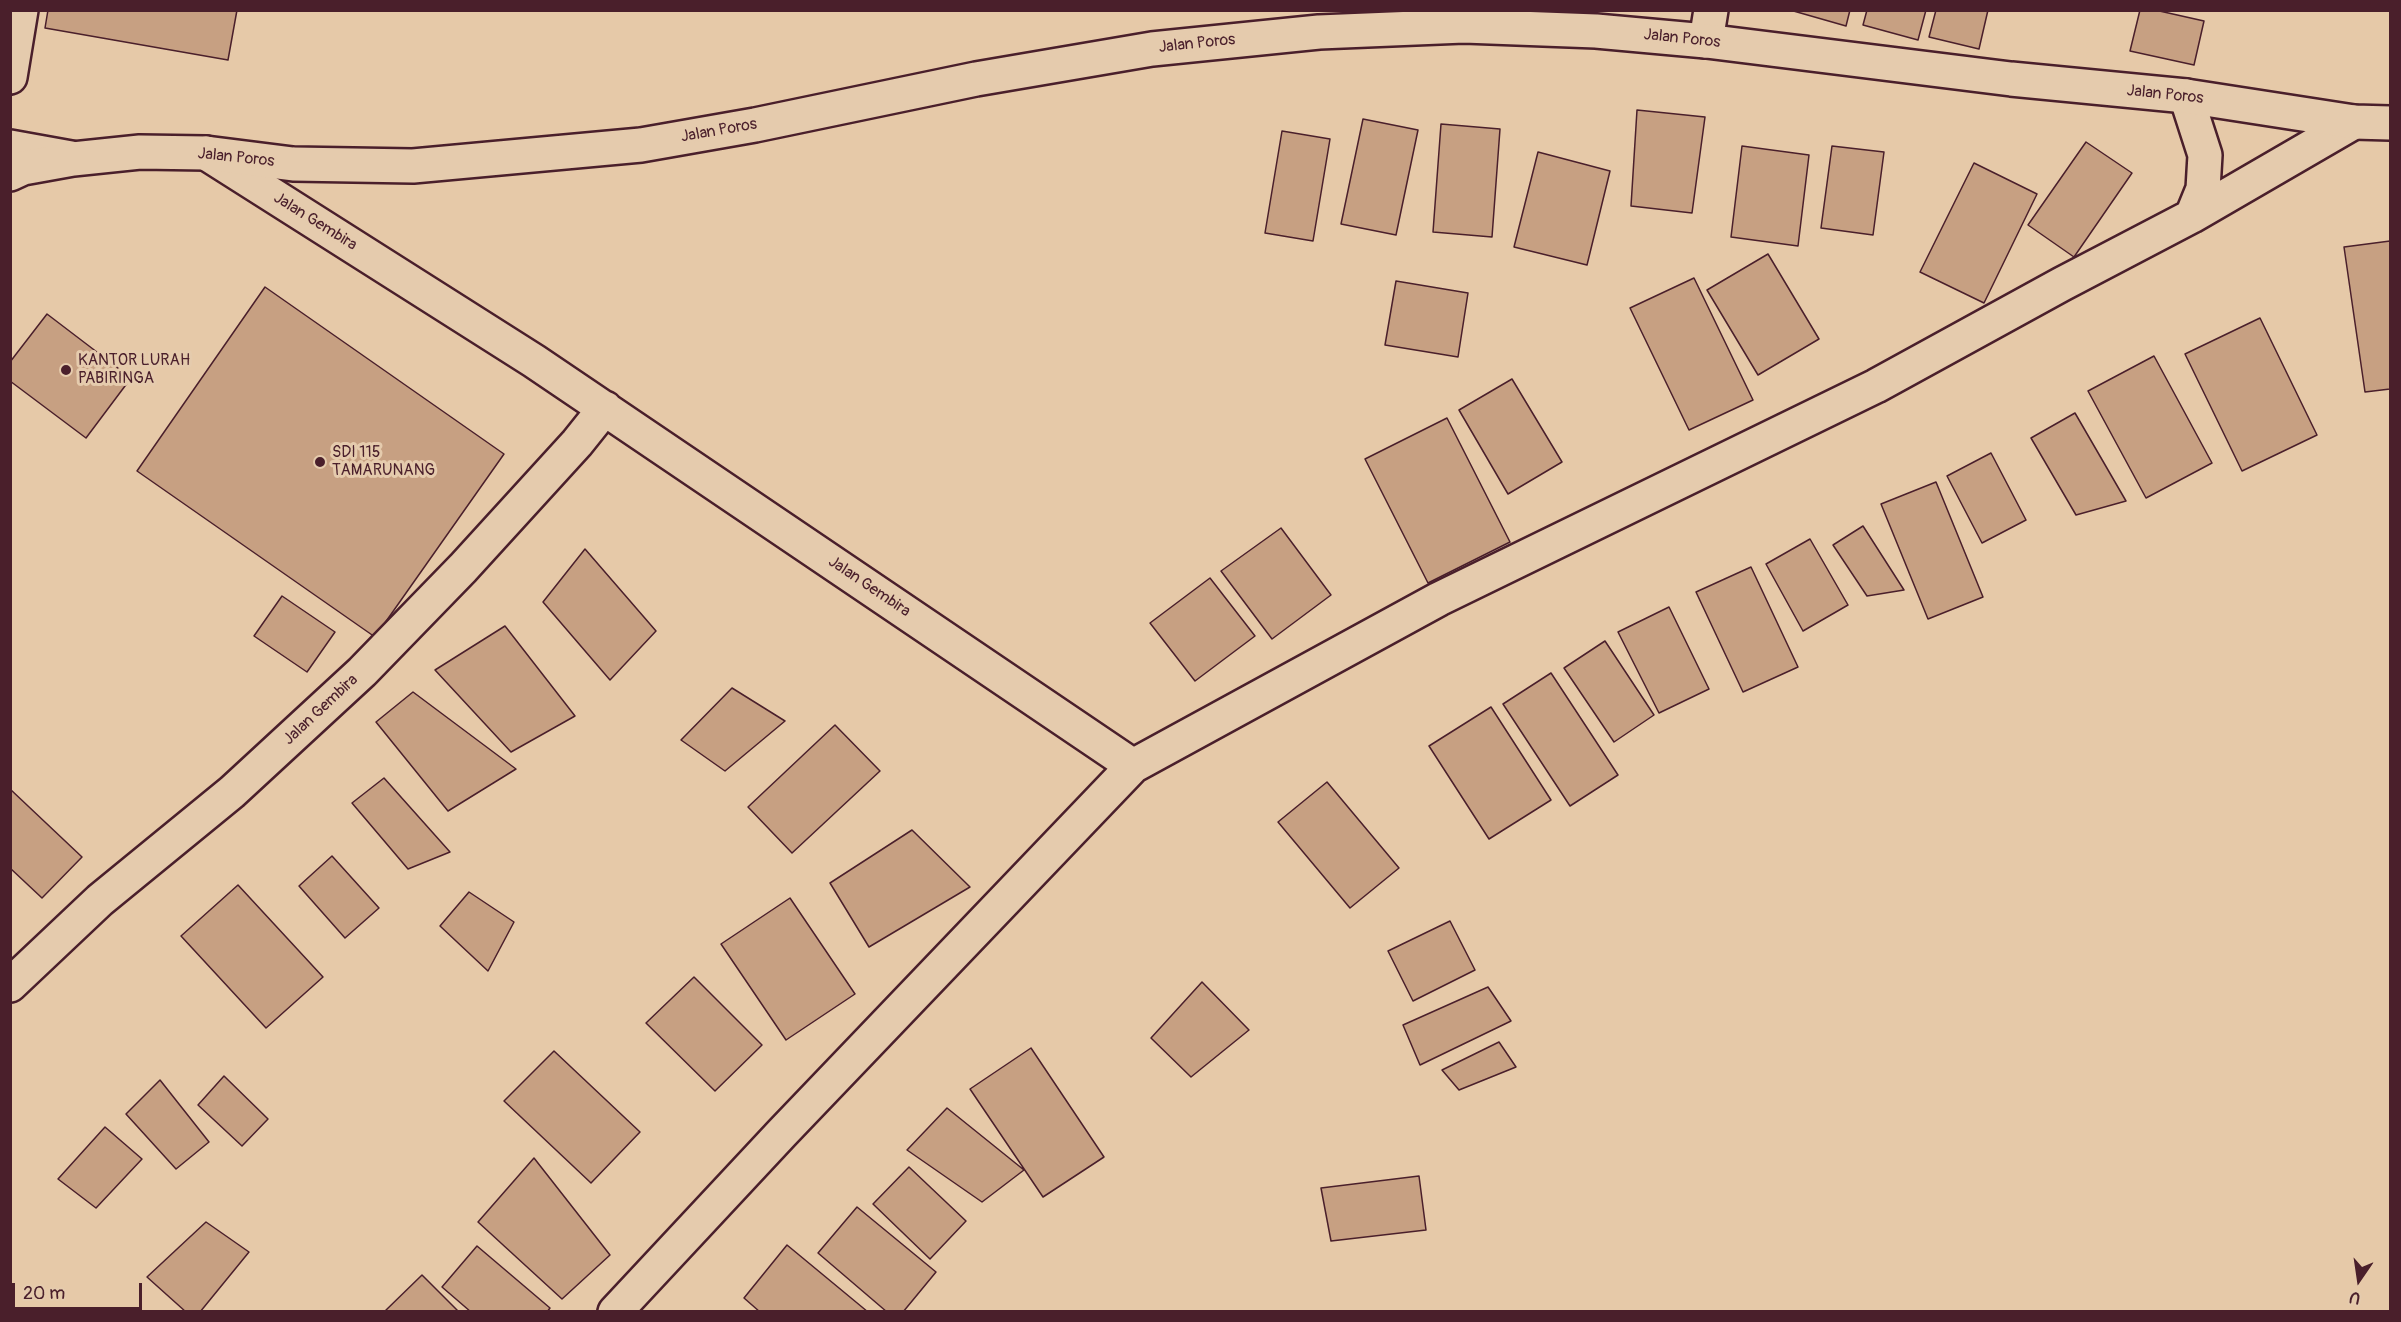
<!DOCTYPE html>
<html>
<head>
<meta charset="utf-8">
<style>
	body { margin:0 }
	#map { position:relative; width:2401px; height:1322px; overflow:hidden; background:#e6c9a8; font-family:Pangolin,sans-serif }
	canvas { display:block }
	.frame { position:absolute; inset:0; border:12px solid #4a1f2b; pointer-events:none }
	.north { position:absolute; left:2329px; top:1250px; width:60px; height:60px; -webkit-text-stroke:4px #e5cbad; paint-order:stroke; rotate:193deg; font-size:16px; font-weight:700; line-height:24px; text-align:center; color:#4a1f2b }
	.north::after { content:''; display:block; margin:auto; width:21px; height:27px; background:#4a1f2b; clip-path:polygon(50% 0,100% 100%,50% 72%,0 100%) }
	.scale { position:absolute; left:12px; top:1283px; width:130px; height:27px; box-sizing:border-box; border:3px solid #4a1f2b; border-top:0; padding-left:8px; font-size:18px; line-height:21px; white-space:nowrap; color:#4a1f2b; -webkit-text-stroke:4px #e5cbad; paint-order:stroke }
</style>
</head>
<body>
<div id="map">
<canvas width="2401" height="1322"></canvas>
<div class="frame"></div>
<div class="north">U</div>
<div class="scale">20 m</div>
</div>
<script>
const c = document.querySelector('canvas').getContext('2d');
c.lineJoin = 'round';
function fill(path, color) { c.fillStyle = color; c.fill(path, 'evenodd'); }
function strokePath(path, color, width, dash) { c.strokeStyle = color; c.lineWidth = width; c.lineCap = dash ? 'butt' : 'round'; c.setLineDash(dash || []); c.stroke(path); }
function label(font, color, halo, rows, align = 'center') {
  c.font = font + ' Pangolin,sans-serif'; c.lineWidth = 6; c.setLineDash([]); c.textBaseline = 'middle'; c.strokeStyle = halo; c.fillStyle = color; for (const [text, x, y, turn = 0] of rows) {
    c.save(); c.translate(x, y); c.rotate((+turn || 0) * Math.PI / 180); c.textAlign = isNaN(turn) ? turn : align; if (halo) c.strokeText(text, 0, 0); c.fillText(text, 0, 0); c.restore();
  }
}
const building = new Path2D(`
	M48 10H237L228 60 45 28Z
	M1790 10H1850L1846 26Z
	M1867 10H1926L1918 40 1863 25Z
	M1936 10H1988L1979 49 1929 37Z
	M2140 10H2155L2204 21 2194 65 2130 51Z
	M1637 110 1705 117 1692 213 1631 206Z
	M1363 119 1418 130 1396 235 1341 224Z
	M1441 124 1500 129 1492 237 1433 232Z
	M1282 131 1330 139 1313 241 1265 233Z
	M2086 142 2132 173 2074 257 2028 225Z
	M1742 146 1809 155 1798 246 1731 237Z
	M1832 146 1884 152 1873 235 1821 228Z
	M1538 152 1610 171 1587 265 1514 247Z
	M1974 163 2037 194 1984 303 1920 272Z
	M2390 241V389L2365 392 2344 247Z
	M1768 254 1819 339 1758 375 1707 290Z
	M1694 278 1753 400 1689 430 1630 308Z
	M1396 281 1468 293 1458 357 1385 345Z
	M265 287 504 454 375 637 137 471Z
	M47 314 131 378 86 438 10 381V362Z
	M2260 318 2317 435 2242 471 2185 354Z
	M2154 356 2212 463 2146 498 2088 391Z
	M1512 379 1562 462 1508 494 1459 410Z
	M2075 413 2126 501 2076 515 2031 438Z
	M1447 418 1510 542 1428 583 1365 459Z
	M1991 453 2026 520 1982 543 1947 476Z
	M1936 482 1983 597 1928 619 1881 504Z
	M1863 526 1904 590 1867 596 1833 545Z
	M1281 528 1331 595 1272 639 1221 571Z
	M1810 539 1848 605 1803 631 1766 564Z
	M585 549 656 631 610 680 543 602Z
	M1751 567 1798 667 1743 692 1696 592Z
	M1210 578 1255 636 1195 681 1150 623Z
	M282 596 335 632 307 672 254 636Z
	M1669 607 1709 689 1659 713 1618 632Z
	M505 626 575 716 511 752 435 670Z
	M1605 641 1654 715 1614 742 1564 668Z
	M1551 673 1618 775 1570 806 1503 704Z
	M732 688 785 721 725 771 681 740Z
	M413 692 516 769 448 811 376 722Z
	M1491 707 1551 800 1489 839 1429 746Z
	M835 725 880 771 792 853 748 807Z
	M384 778 450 852 408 869 352 803Z
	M1327 782 1399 868 1350 908 1278 822Z
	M10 789 82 857 42 898 10 868Z
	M912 830 970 887 869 947 830 883Z
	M332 856 379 908 345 938 299 886Z
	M238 885 323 977 266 1028 181 936Z
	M469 892 514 922 488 971 440 926Z
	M790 898 855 994 786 1040 721 944Z
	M1450 921 1475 970 1413 1001 1388 951Z
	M694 977 762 1045 715 1091 646 1023Z
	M1202 982 1249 1030 1191 1077 1151 1038Z
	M1488 987 1511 1021 1420 1065 1403 1025Z
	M1499 1042 1516 1067 1459 1090 1442 1070Z
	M1031 1048 1104 1157 1043 1197 970 1089Z
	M554 1051 640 1132 591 1183 504 1101Z
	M224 1076 268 1119 242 1146 198 1105Z
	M160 1080 209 1142 176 1169 126 1114Z
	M947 1108 1024 1170 982 1202 907 1150Z
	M105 1127 142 1159 96 1208 58 1179Z
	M534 1158 610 1255 562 1299 478 1222Z
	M909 1167 966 1221 930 1259 873 1204Z
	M1419 1176 1426 1230 1331 1241 1321 1188Z
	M857 1207 936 1272 903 1312H887L818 1253Z
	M206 1222 249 1252 200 1312H186L147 1277Z
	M787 1245 868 1312H760L744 1298Z
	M477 1246 550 1308 547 1312H471L442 1287Z
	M422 1275 459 1312H384Z`);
fill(building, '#c7a082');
strokePath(building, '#4a1f2b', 1.5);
const street = new Path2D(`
	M1706 41 1711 10
	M10 77 21 10
	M2186 96 2205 155 2203 189 2192 216
	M10 147 71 158
	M206 153 534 361 1133 766
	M10 985 100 900 232 792 362 672 463 568 577 443 605 408
	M615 1312 782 1133 1133 766 1439 599 1876 386 2062 284 2192 216 2354 122`);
const secondary = new Path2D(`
	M10 174 23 168 73 159 140 152 206 153 293 164 413 166 641 145 755 125 976 79 1152 49 1319 32 1464 26 1596 31 1706 41 2011 79 2186 96 2354 122 2390 123`);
strokePath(street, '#4a1f2b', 38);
strokePath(secondary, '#4a1f2b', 38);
strokePath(street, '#e5cbad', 33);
strokePath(secondary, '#e5cbad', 33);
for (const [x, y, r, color] of [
	[66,370,6,"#4a1f2b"],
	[320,462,6,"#4a1f2b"]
]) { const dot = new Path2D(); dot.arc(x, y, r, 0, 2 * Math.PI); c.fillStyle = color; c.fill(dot); strokePath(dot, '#e5cbad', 2); }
label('16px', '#4a1f2b', '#e5cbad', [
	["Jalan Poros",1682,39,6],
	["Jalan Poros",1197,44,-6],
	["Jalan Poros",2165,95,6],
	["Jalan Poros",719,131,-10],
	["Jalan Poros",236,158,6],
	["Jalan Gembira",315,222,32],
	["Jalan Gembira",869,587,34],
	["Jalan Gembira",321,710,-43]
]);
label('16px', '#4a1f2b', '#e5cbad', [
	["KANTOR LURAH",78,361],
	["PABIRINGA",78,379],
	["SDI 115",332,453],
	["TAMARUNANG",332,471]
], 'left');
</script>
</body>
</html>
